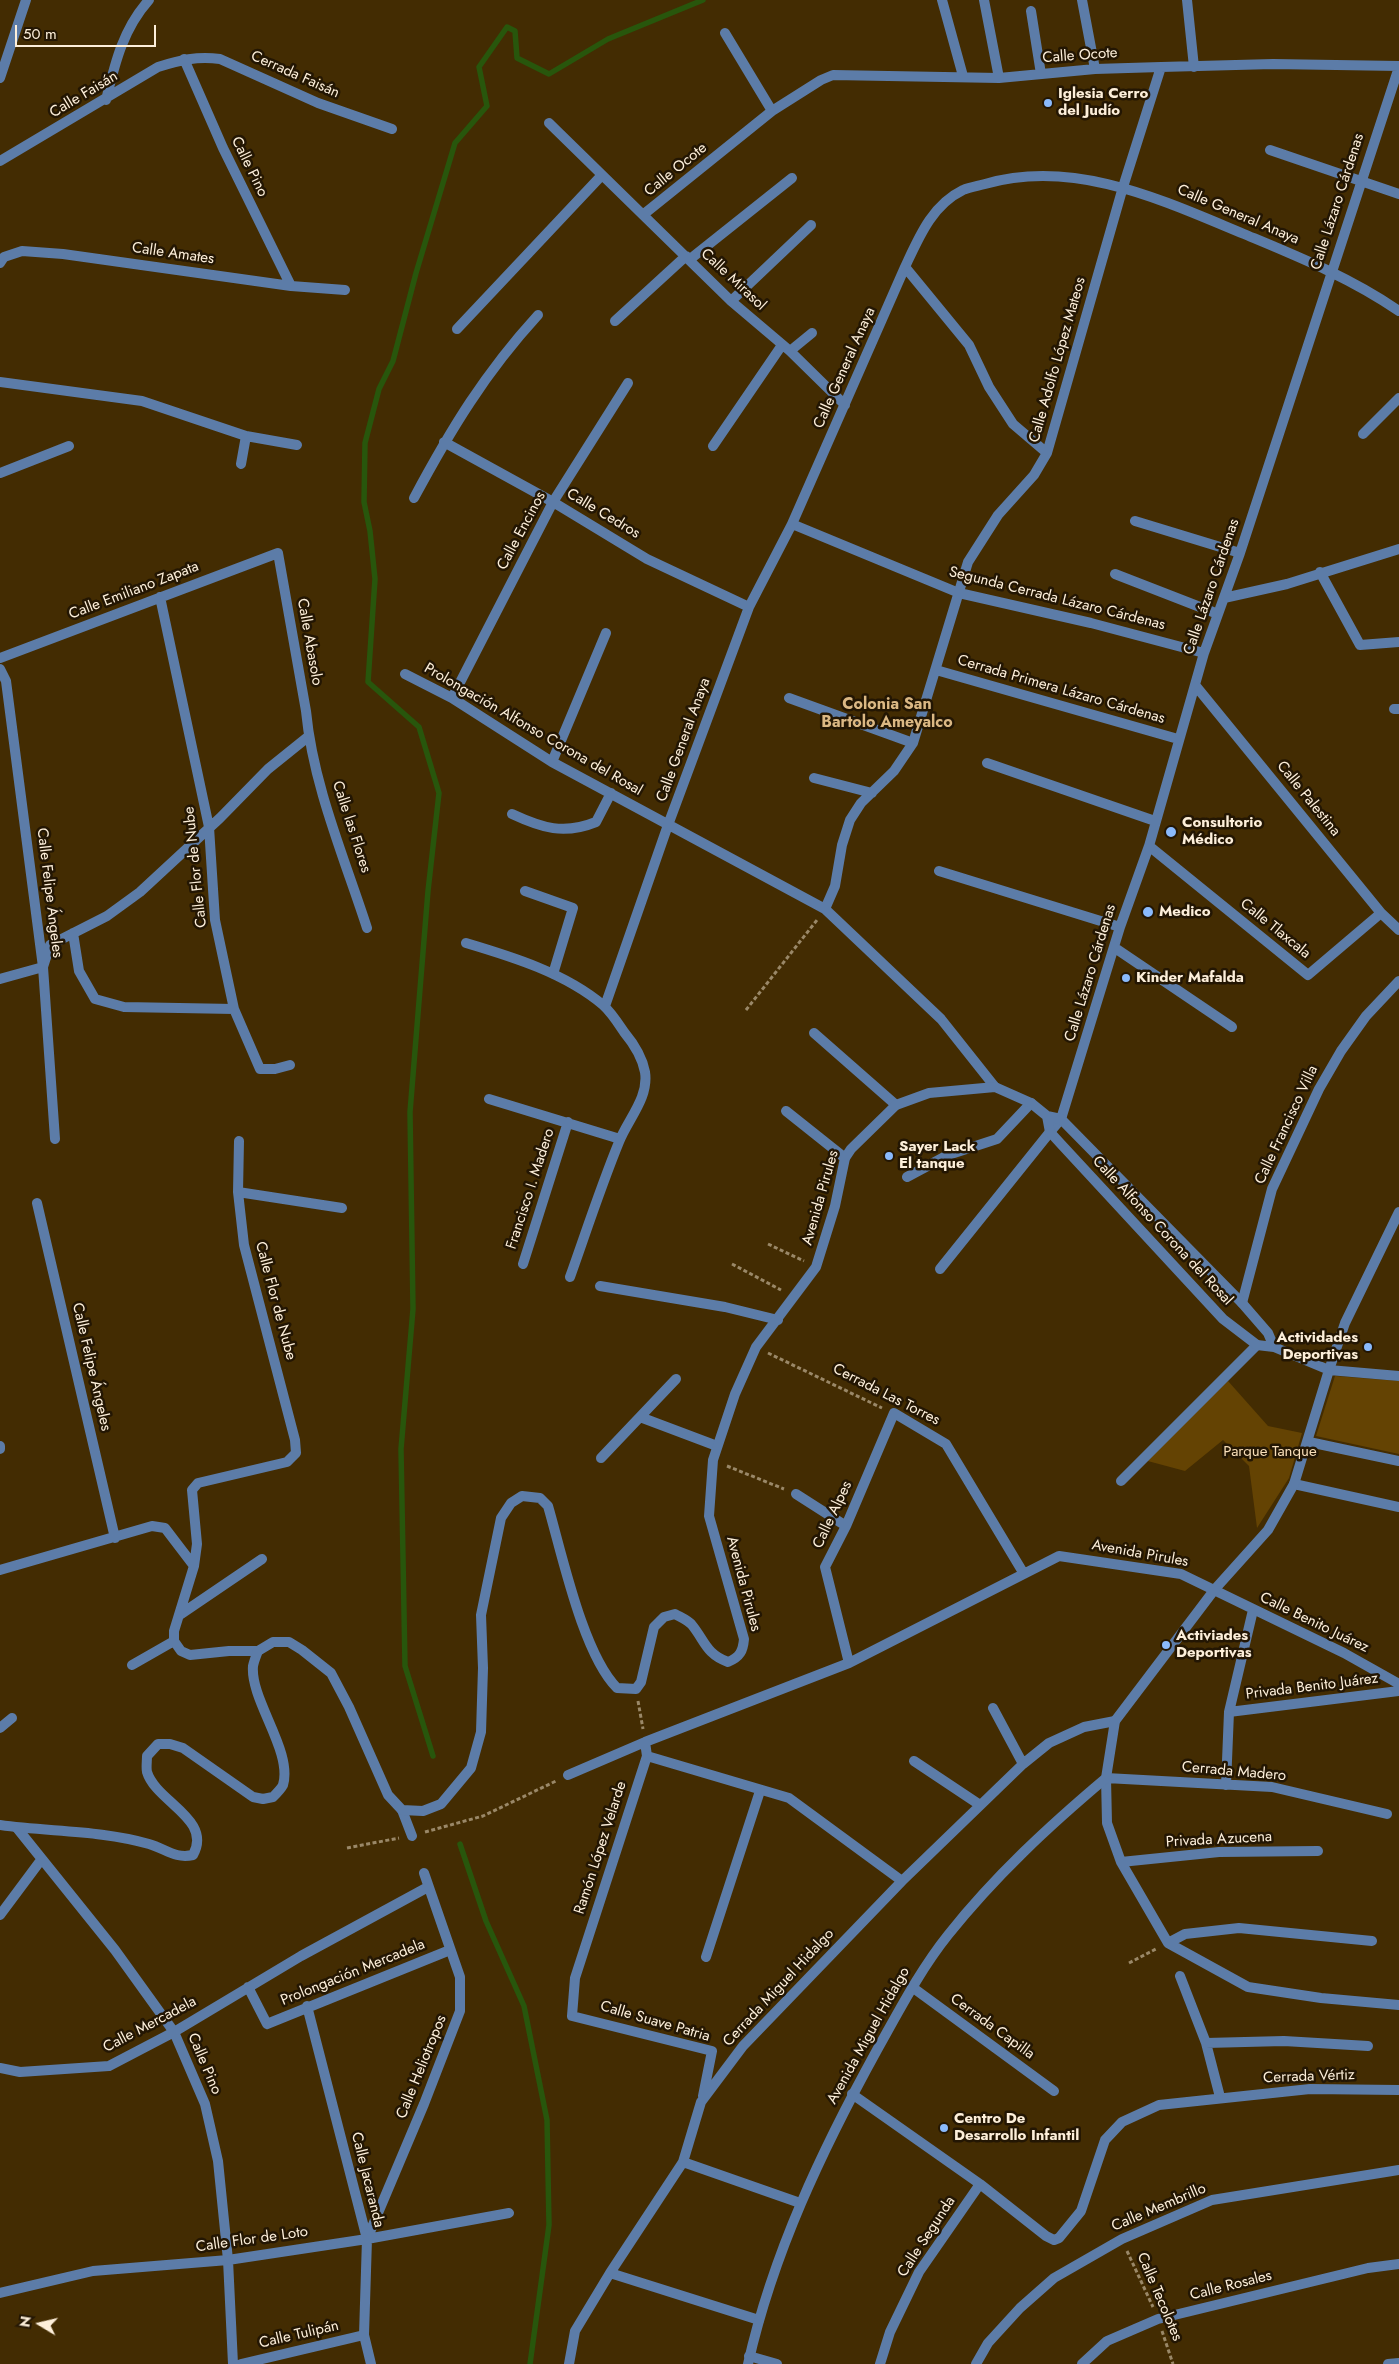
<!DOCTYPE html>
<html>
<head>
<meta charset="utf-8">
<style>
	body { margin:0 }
	#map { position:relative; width:1399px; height:2364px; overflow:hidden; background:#432c02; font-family:Jost,sans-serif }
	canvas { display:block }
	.north { position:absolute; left:15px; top:2299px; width:50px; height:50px; -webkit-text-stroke:4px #231603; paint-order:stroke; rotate:279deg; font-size:14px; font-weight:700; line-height:20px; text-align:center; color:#fdefda }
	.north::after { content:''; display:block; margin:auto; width:18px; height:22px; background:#fdefda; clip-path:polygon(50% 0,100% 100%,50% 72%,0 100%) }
	.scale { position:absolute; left:15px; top:25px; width:141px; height:22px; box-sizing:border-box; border:2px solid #fdefda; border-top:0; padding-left:6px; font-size:15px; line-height:18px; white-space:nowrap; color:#fdefda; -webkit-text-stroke:4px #231603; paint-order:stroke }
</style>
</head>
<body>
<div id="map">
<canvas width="1399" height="2364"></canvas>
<div class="north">N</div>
<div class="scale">50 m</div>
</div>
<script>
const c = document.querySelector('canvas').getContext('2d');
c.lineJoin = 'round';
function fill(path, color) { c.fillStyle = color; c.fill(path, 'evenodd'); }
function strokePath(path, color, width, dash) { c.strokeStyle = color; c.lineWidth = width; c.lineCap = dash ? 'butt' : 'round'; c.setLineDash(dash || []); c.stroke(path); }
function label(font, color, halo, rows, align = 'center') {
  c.font = font + ' Jost,sans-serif'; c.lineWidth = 5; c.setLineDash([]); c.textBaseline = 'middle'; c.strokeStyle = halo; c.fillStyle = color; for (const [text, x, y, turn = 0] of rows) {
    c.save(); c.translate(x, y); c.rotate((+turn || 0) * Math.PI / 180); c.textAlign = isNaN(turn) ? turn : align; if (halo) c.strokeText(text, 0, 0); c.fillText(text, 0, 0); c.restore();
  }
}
fill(new Path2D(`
	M1335 1376 1399 1381V1454L1316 1436Z
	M1228 1381 1268 1426 1302 1433 1289 1478 1257 1528 1249 1466 1223 1440 1185 1471 1144 1460Z`), '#644303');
strokePath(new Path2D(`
	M433 1756 405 1666 401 1449 413 1309 410 1112 428 891 439 793 419 727 368 682 375 579 370 531 364 502 365 443 379 389 393 361 416 273 455 143 487 106 479 67 507 27 515 31 517 58 549 74 608 39 703 0
	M460 1844 486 1921 524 2006 547 2120 549 2225 530 2364`), '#28560c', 5.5);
strokePath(new Path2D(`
	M746 1010 817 920
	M768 1244 804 1261
	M732 1264 781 1290
	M768 1353 882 1408
	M727 1466 784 1489
	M638 1701 643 1729
	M425 1832 483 1816 556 1781
	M347 1848 399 1838
	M1129 1963 1156 1949
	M1127 2251 1153 2307
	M1162 2331 1173 2364`), '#9a8868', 3, [4, 2.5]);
strokePath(new Path2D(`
	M940 1269 1050 1132
	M1121 1481 1257 1345`), '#5c7ca8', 10);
strokePath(new Path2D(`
	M942 0 963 76
	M984 0 999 78
	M1082 0 1095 69
	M1187 0 1194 67
	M1031 11 1041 74
	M725 33 772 111
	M184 59 223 148 291 286
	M0 78 26 0
	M106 100C115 63 123 29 149 0
	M549 123 731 301 790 351 845 405
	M1270 150 1399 194
	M0 161 158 67C180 60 197 56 220 59L318 103 392 129
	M644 214 772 111 821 80 833 75 999 78 1095 69 1161 67 1273 64 1399 66
	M689 260 792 178
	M0 263 4 257 22 251 63 254 291 286 345 290
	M905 267 969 345 989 387 1013 424 1047 453
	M731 301 811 225
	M615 321 686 256
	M457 329 602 175
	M790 351 812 333
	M0 382 142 401 246 436 297 445
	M1363 434 1399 398
	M444 442 553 502 647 559 749 607
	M713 446 782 345
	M241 464 246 436
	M0 473 69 446
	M414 498C451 429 485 373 538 315
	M1135 521 1240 553
	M792 524 959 593 1091 623 1204 653
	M1320 572 1360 645 1399 642
	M1115 574 1218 614
	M160 597 209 827 215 920 234 1009 260 1069H275L290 1065
	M1224 598 1287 584 1399 549
	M0 658 278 553 306 711C313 785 344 857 367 928
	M0 669 6 681 43 967 55 1139
	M936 670 1178 739
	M405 674 452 698 552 762 825 909 941 1019 995 1087
	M1195 685 1381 913 1399 930
	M452 698 553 502 628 383
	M789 698 913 743
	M1394 709H1399
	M552 762 606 633
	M987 763 1155 821
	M814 778 872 793
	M512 814C542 828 564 835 596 822L611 793
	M1149 846 1308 975 1381 913
	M939 871 1120 927
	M525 891 573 908 553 974
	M825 909 835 886 842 845 850 820 861 803 894 771 913 743 968 562 998 515 1034 475 1047 453 1123 187 1161 67
	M73 933 79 971 95 999 124 1007 234 1009
	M466 943C513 957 565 973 603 1005 611 1012 618 1023 624 1032 634 1044 642 1056 645 1072 649 1098 628 1119 619 1142 601 1186 586 1232 570 1277
	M1115 948 1232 1027
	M0 979 43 967 50 945 107 916 140 892 220 818 268 769 309 736
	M605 1006 668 825 749 607 792 524 905 267C919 237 932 205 963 190 970 187 978 186 985 184 1074 158 1162 200 1244 234 1299 257 1349 277 1399 311
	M814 1033 896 1105
	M489 1099 620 1139
	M786 1111 845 1158
	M1050 1132 1061 1119 1120 927 1149 846 1204 653 1240 553 1399 67
	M907 1177 948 1155 997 1139 1031 1103
	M238 1192 342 1208
	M37 1203 115 1538
	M523 1264 568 1122
	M600 1286 725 1307 778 1320
	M1242 1303 1272 1189 1319 1089 1341 1051 1366 1016 1399 981
	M1329 1370 1345 1323 1399 1212
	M640 1417 717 1446
	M1309 1442 1399 1461
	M0 1446V1449
	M601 1458 676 1379
	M1294 1484 1399 1507
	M796 1494 846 1526
	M0 1570 152 1526 165 1528 194 1566
	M181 1614 262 1559
	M174 1641V1631L194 1566 197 1544 192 1490 198 1483 287 1462 296 1453 295 1440 244 1245 238 1192 239 1141
	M174 1641 181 1651 190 1655 229 1651H258
	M849 1663 825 1567 846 1526 894 1413 946 1444 1024 1574
	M132 1665 174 1641
	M993 1708 1023 1764
	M1229 1712 1399 1691
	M0 1728 12 1718
	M645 1742 647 1756 575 1978 572 2016 712 2051 703 2096
	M647 1756 789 1798 902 1881
	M914 1761 980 1805
	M568 1775 645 1742 849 1663 1059 1556 1181 1574 1344 1653 1399 1684
	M1226 1785 1229 1712 1253 1610
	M402 1810 412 1836
	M1387 1814 1272 1787 1106 1778 1107 1823 1121 1862 1168 1943 1248 1987 1321 1998 1399 2005
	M17 1828 115 1950 174 2032 205 2104 218 2161 228 2260 233 2364
	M1121 1862 1219 1852 1318 1851
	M0 1915 41 1860
	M1168 1943 1185 1934 1239 1928 1372 1941
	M706 1957 760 1791
	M1180 1976 1206 2043 1220 2097
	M248 1987 267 2024 450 1950
	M912 1987 1054 2091
	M307 2006 367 2239 364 2335 371 2364
	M1206 2043 1284 2041 1368 2046
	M0 2068 20 2072 109 2066 174 2032 301 1956 428 1887
	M852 2094 980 2184 1046 2236 1054 2240 1059 2238 1081 2211 1105 2140 1122 2122 1159 2105 1310 2089 1399 2090
	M683 2162 800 2203
	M367 2239 424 2104 460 2011V1977L424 1873
	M610 2273 759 2320
	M0 2293 93 2271 228 2260 367 2239 509 2213
	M749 2356 777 2364
	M241 2364 364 2335
	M569 2364 575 2331 610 2273 683 2162 701 2102 743 2046 902 1881 1023 1764 1049 1743 1084 1727 1115 1721
	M880 2364 890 2332 919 2272 980 2184
	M976 2364 988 2343 1020 2308 1054 2278 1122 2239 1212 2200 1399 2170
	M1082 2364 1107 2341 1158 2319 1368 2268 1399 2264
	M1388 2364 1399 2363`), '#5c7ca8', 10);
strokePath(new Path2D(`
	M1047 1116 1050 1132 1060 1143 1223 1319 1257 1345 1274 1347 1329 1370 1399 1376
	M0 1825C49 1832 101 1830 149 1844 166 1849 175 1859 193 1855 213 1819 156 1802 147 1772 146 1768 147 1761 147 1756L158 1744H170L183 1748 253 1797 263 1799 273 1797C276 1794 281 1789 283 1785 293 1751 250 1700 253 1666 254 1661 256 1656 258 1651L273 1642H289L302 1650 331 1673 349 1707 388 1795 402 1810 423 1811 441 1804 471 1768 481 1732 483 1668 481 1615 501 1518 511 1503 522 1496 540 1498 548 1506C562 1554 583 1654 617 1688L636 1689 641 1682 654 1627 664 1617 675 1614C680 1617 688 1620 692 1625 705 1641 706 1654 728 1662 740 1657 743 1651 744 1639L709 1516 713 1460 735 1394 756 1347 816 1267 835 1206 845 1158 851 1149 896 1105 929 1093 995 1087 1031 1103 1047 1116 1061 1119 1242 1303 1268 1333 1274 1347
	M748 2364C773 2253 822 2150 877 2050 899 2011 920 1970 948 1935 995 1876 1049 1826 1106 1778L1115 1721 1215 1589 1268 1530 1294 1484 1329 1370`), '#5c7ca8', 10);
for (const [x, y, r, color] of [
	[1048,103,5,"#8abafc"],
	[1171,832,6,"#8abafc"],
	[1148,912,6,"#8abafc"],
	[1126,978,5,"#8abafc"],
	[889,1156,5,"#8abafc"],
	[1368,1347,5,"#8abafc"],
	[1166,1645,5,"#8abafc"],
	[944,2128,5,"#8abafc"]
]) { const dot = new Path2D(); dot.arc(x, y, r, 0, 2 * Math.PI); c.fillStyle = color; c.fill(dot); strokePath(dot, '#231603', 2); }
label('15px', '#fdefda', '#231603', [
	["Calle Ocote",1080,56,-4],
	["Cerrada Faisán",295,75,24],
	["Calle Faisán",84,95,-31],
	["Calle Pino",249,167,64],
	["Calle Ocote",676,170,-39],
	["Calle Lázaro Cárdenas",1338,202,-72],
	["Calle General Anaya",1238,215,23],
	["Calle Amates",173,254,8],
	["Calle Mirasol",733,280,43],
	["Calle Adolfo López Mateos",1058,360,-74],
	["Calle General Anaya",845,368,-66],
	["Calle Cedros",603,514,31],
	["Calle Encinos",522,531,-62],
	["Calle Lázaro Cárdenas",1212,587,-71],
	["Calle Emiliano Zapata",134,591,-21],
	["Segunda Cerrada Lázaro Cárdenas",1057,599,14],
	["Calle Abasolo",309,642,80],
	["Cerrada Primera Lázaro Cárdenas",1061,690,16],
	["Prolongación Alfonso Corona del Rosal",533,730,30],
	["Calle General Anaya",684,740,-70],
	["Calle Palestina",1308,799,51],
	["Calle las Flores",351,827,72],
	["Calle Flor de Nube",196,867,-96],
	["Calle Felipe Ángeles",49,893,83],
	["Calle Tlaxcala",1275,929,39],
	["Calle Lázaro Cárdenas",1091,973,-73],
	["Calle Francisco Villa",1287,1125,-65],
	["Francisco I. Madero",531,1189,-72],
	["Avenida Pirules",821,1198,-74],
	["Calle Alfonso Corona del Rosal",1162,1231,47],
	["Calle Flor de Nube",275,1301,75],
	["Calle Felipe Ángeles",91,1367,77],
	["Cerrada Las Torres",886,1395,27],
	["Calle Alpes",833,1515,-65],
	["Avenida Pirules",1140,1554,10],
	["Avenida Pirules",743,1584,75],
	["Calle Benito Juárez",1314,1623,26],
	["Privada Benito Juárez",1312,1687,-7],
	["Cerrada Madero",1234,1772,5],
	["Privada Azucena",1219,1840,-3],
	["Ramón López Velarde",601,1848,-72],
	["Prolongación Mercadela",353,1973,-22],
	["Cerrada Miguel Hidalgo",779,1988,-47],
	["Calle Suave Patria",655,2022,16],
	["Calle Mercadela",150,2025,-28],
	["Cerrada Capilla",992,2027,36],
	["Avenida Miguel Hidalgo",869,2036,-61],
	["Calle Pino",204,2064,67],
	["Calle Heliotropos",422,2067,-68],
	["Cerrada Vértiz",1309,2077,-2],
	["Calle Jacaranda",367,2180,76],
	["Calle Membrillo",1159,2208,-23],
	["Calle Segunda",927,2237,-57],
	["Calle Flor de Loto",252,2240,-8],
	["Calle Rosales",1231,2286,-14],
	["Calle Tecolotes",1159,2297,67],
	["Calle Tulipán",299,2335,-13]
]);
label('bold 15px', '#fdefda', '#231603', [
	["Iglesia Cerro",1058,94],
	["del Judío",1058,111],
	["Consultorio",1182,823],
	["Médico",1182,840],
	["Medico",1159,912],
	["Kinder Mafalda",1136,978],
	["Sayer Lack",899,1147],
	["El tanque",899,1164],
	["Actividades",1358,1338,"right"],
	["Deportivas",1358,1355,"right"],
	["Activiades",1176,1636],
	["Deportivas",1176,1653],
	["Centro De",954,2119],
	["Desarrollo Infantil",954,2136]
], 'left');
label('15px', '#f9dfb9', '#231603', [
	["Parque Tanque",1270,1452]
]);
label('bold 16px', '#dbb884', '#231603', [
	["Colonia San",887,705],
	["Bartolo Ameyalco",887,723]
]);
</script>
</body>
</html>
